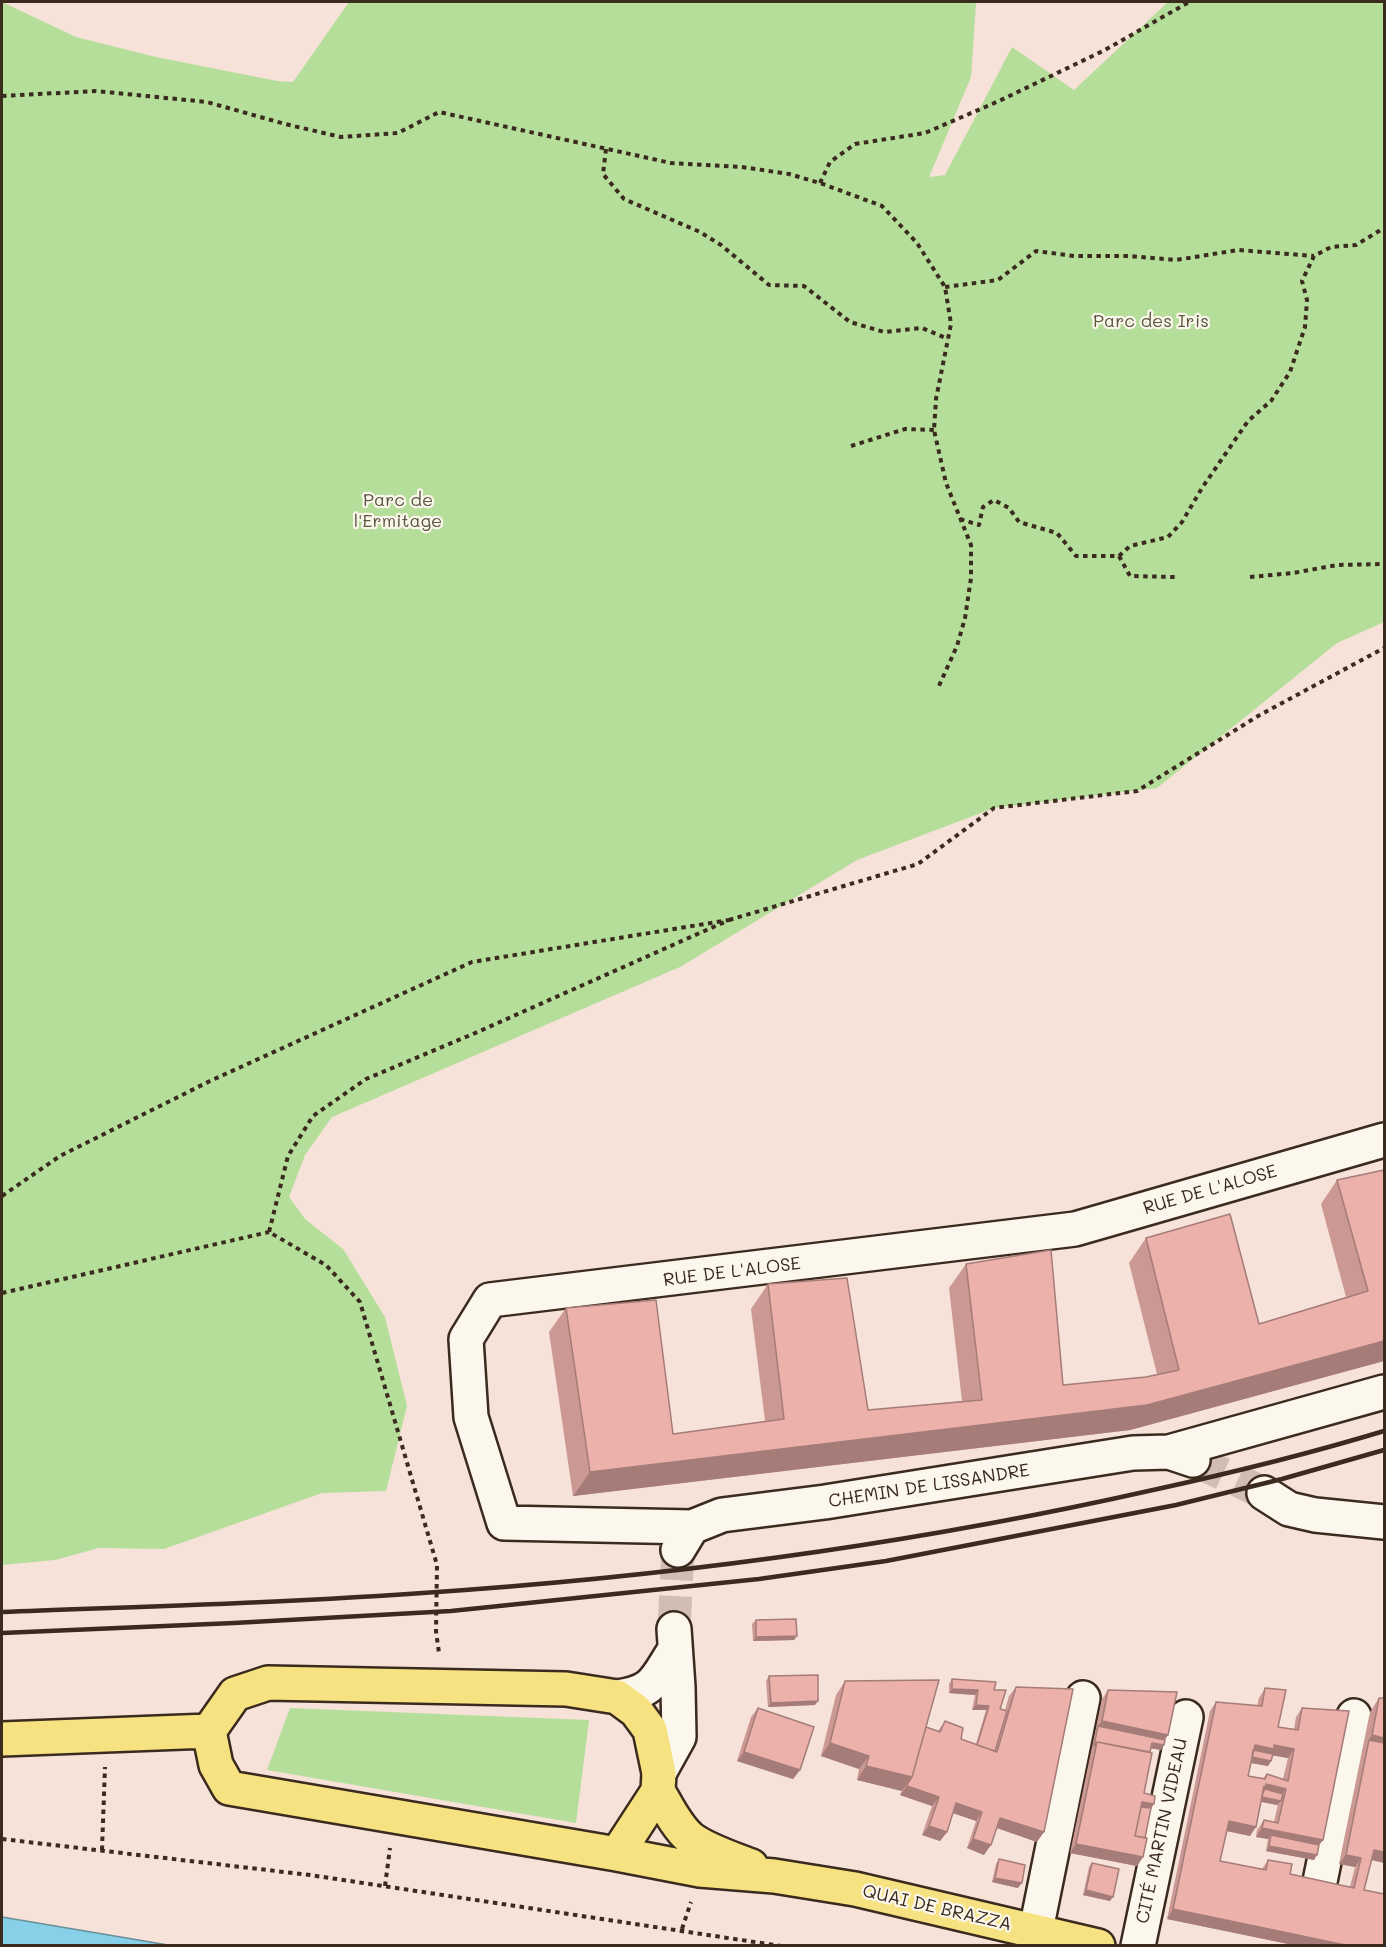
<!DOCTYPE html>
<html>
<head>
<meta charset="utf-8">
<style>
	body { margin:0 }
	#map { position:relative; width:1386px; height:1947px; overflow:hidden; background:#f6e2d8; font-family:Mali,sans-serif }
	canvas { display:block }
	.frame { position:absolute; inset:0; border:3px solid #3b2a1e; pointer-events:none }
</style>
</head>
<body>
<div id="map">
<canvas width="1386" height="1947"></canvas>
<div class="frame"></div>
</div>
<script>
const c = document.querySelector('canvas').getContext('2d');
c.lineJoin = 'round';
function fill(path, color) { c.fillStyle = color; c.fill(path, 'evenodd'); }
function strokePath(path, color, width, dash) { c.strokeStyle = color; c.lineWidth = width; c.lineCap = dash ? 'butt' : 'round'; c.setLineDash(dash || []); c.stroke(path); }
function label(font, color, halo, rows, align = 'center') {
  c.font = font + ' Mali,sans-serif'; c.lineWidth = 4.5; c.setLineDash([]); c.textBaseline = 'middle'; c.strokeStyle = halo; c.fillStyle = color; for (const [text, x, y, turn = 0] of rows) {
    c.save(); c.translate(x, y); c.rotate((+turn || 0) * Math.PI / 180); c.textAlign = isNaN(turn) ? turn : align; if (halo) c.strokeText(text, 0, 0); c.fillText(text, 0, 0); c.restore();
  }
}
fill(new Path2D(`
	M2 2 76 37 156 57 277 81 293 82 349 2H976L971 77 929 177 945 175 1012 47 1074 90 1168 2H1384V622L1337 643 1157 788 994 808 857 860 680 967 332 1117 305 1155 289 1197 305 1219 343 1249 385 1317 407 1406 386 1491 322 1493 164 1549 99 1548 55 1560 2 1565Z
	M290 1708 589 1720 576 1823 267 1770Z`), '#b5de9a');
const water = new Path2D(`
	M2 1917 168 1945H2Z`);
fill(water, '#87d1e8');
strokePath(water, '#698e97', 1.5);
strokePath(new Path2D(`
	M1193 1460 1264 1493
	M674 1629 678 1550`), '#d1bdb3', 33, [33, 16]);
const minor = new Path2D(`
	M1169 1452 1384 1392
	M1264 1493 1289 1509 1315 1515 1384 1522
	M692 1527 504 1523 471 1417 466 1339 490 1300 1075 1229 1384 1140
	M678 1550 692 1527 722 1515 825 1502 1133 1453 1169 1452 1193 1460
	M617 1697C654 1692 655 1680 674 1651
	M659 1773 679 1737 678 1687 674 1629
	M1318 1891 1354 1716
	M1036 1930 1083 1698
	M1138 1946 1186 1717`);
const major = new Path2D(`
	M268 1683 566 1689 617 1697 636 1711 650 1730 659 1773 658 1791 617 1854 229 1788 216 1765 209 1731 235 1694Z
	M2 1739 209 1731
	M658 1791C667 1806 676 1826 690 1838 705 1850 733 1859 751 1866
	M617 1854 700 1870 774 1876 855 1889 1098 1946`);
strokePath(minor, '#3b2a1e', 38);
strokePath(major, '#3b2a1e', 38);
strokePath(new Path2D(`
	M2 96 96 91 207 102 285 124 341 137 398 133 439 112 671 163 742 167 789 174 820 183 882 206 917 243 945 287 951 324 936 399 934 430 946 483 971 545V578L965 618 957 646 938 688
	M606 149 603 174 624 199 700 232 721 245 769 285 804 286 850 322 884 332 922 328 948 339
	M820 183 830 162 855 144 925 133 999 101 1105 50 1189 2
	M945 287 998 280 1036 251 1074 256H1128L1176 260 1238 250 1314 256
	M851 446 905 429 934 430
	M960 519 979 525 983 507 994 500 1009 508 1019 522 1057 533 1076 556H1119L1130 576 1175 577
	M1119 556 1130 546 1168 537 1182 522 1202 488 1248 421 1271 401 1290 372 1305 327 1307 300 1302 281 1314 256 1331 247 1356 245 1384 228
	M1250 577 1293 573 1337 565 1384 564
	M729 920 918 864 994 808 1137 791 1258 716 1384 648
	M2 1196 60 1156 210 1081 472 962 729 920 473 1034 366 1079 313 1116 288 1156 269 1232 326 1265 360 1302 437 1565 436 1631 439 1653
	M2 1293 269 1232
	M2 1839 310 1875 781 1946
	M102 1850 105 1767
	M385 1886 390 1848
	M682 1929 691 1902`), '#3b2a1e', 4, [4.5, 4.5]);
strokePath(minor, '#fbf7ec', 33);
strokePath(major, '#f7e281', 33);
strokePath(new Path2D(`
	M2 1612C156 1606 311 1602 465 1590 696 1573 927 1541 1153 1490 1231 1473 1308 1454 1384 1431
	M2 1633 234 1623 451 1611 759 1579 886 1561 1176 1505 1282 1479 1384 1450`), '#3b2a1e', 4.5);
fill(new Path2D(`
	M1384 1170V1361L1130 1430 573 1496 549 1332 566 1308 673 1434 765 1421 751 1309 768 1284 868 1410 962 1401 949 1288 966 1264 1063 1385 1146 1377 1157 1374 1129 1263 1146 1238 1259 1324 1346 1297 1321 1204 1337 1180Z
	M756 1620 794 1640 753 1641 752 1624Z
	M769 1676 815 1705 768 1707 766 1681Z
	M952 1679 994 1690 1000 1709 1005 1710 1009 1696 1016 1687 1037 1842 997 1828 984 1855 967 1848 976 1821 953 1813 947 1832 940 1841 922 1835 932 1806 900 1795 902 1791 857 1780 859 1769 821 1756 836 1695 845 1681 926 1727 938 1731 945 1721 961 1739 976 1744 986 1710H972L975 1695 949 1693V1684Z
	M1265 1688 1278 1727 1294 1729 1296 1717 1302 1708 1323 1840 1319 1845 1314 1860 1266 1851 1268 1839 1256 1837 1257 1830 1264 1820 1274 1822 1278 1804 1277 1805 1261 1802 1250 1836 1227 1831 1220 1861 1262 1869 1268 1860 1290 1874 1350 1887 1355 1867 1339 1864 1370 1712 1379 1698 1371 1860 1364 1890 1383 1894 1384 1890V1946H1298L1167 1919 1210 1711 1216 1702 1257 1706 1259 1698ZM1272 1755 1288 1758 1283 1779 1267 1774 1263 1778 1248 1776 1251 1763 1268 1766 1271 1761Z
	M1108 1690 1168 1735 1165 1740 1161 1750 1151 1748 1144 1793 1151 1808 1145 1838 1143 1857 1137 1866 1070 1853 1102 1699Z
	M758 1708 800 1770 793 1779 737 1761 751 1717Z
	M999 1859 1018 1888 992 1882 996 1864Z
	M1092 1863 1110 1901 1083 1895 1089 1867Z`), '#cb9893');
fill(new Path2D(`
	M1384 1341V1361L1130 1430 573 1496 590 1472Z
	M797 1636 794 1640 753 1641 756 1637Z
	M952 1689 978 1690 975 1695 949 1693Z
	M818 1701 815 1705 768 1707 771 1703Z
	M976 1705 989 1706 986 1710H972Z
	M1102 1721 1168 1735 1161 1744 1098 1726Z
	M1372 1735 1384 1738V1753L1369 1740Z
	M830 1743 869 1756 859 1769 821 1756Z
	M1152 1743 1164 1745 1161 1750 1149 1748Z
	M1255 1745H1274L1294 1749 1288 1758 1270 1755H1250Z
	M744 1752 800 1770 793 1779 737 1761Z
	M1249 1757 1271 1761 1268 1766 1246 1762Z
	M866 1766 912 1777 902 1791 857 1780Z
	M1266 1784 1286 1789 1279 1798 1257 1795Z
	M907 1786 939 1797 932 1806 900 1795Z
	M1262 1797 1281 1801 1277 1805 1258 1801Z
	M1142 1802 1154 1804 1148 1813 1138 1811Z
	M956 1803 982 1812 976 1821 950 1812Z
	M1000 1818 1044 1832 1037 1842 994 1827Z
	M1229 1821 1256 1827 1250 1836 1222 1830Z
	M929 1826 947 1832 940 1841 922 1835Z
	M1262 1828 1323 1840 1316 1849 1271 1835 1268 1839 1256 1837Z
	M973 1839 991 1845 984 1855 967 1848Z
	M1076 1844 1143 1857 1137 1866 1070 1853Z
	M1269 1846 1317 1855 1314 1860 1266 1851Z
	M1374 1850 1384 1852V1863L1367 1859Z
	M1346 1855 1361 1858 1355 1867 1339 1864Z
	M995 1878 1022 1883 1018 1888 992 1882Z
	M1086 1890 1113 1897 1110 1901 1083 1895Z
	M1173 1909 1350 1946H1298L1167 1919Z`), '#a57c78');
const building = new Path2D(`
	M1384 1170V1341L1147 1405 590 1472 566 1308 656 1300 673 1434 784 1419 768 1284 847 1278 868 1410 982 1400 966 1264 1051 1250 1063 1385 1146 1377 1179 1370 1146 1238 1230 1214 1259 1324 1368 1291 1337 1180Z
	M796 1619 797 1636 756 1637V1620Z
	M818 1675V1701L771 1703 769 1676Z
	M952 1679 996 1682 994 1690H1006L1000 1709 1007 1711 995 1751 977 1745 989 1706 976 1705 978 1690 952 1689Z
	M939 1680 912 1777 866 1766 869 1756 830 1743 845 1681Z
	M1016 1687 1073 1689 1044 1832 1000 1818 991 1845 973 1839 982 1812 956 1803 947 1832 929 1826 939 1797 907 1786 908 1783 912 1777 926 1727 940 1732 945 1721 963 1728 961 1739 997 1752Z
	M1265 1688 1286 1690 1278 1727 1298 1730 1302 1708 1349 1711 1323 1840 1262 1828 1264 1820 1278 1823 1286 1789 1266 1784 1267 1787 1264 1786 1256 1827 1229 1821 1220 1861 1266 1870 1268 1860 1292 1864 1290 1874 1354 1888 1361 1858 1346 1855 1369 1740 1384 1743V1852L1374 1850 1364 1890 1384 1894V1946H1350L1173 1909 1216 1702 1262 1706ZM1255 1745 1274 1749V1745L1294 1749 1288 1781 1267 1774 1265 1779 1248 1776Z
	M1108 1690 1177 1692 1168 1735 1102 1721Z
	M1379 1698H1384V1738L1372 1735Z
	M758 1708 814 1727 800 1770 744 1752Z
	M1098 1726 1165 1740 1164 1745 1152 1743 1150 1752 1097 1742 1094 1746Z
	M1097 1742 1152 1753 1144 1793 1155 1796 1154 1804 1142 1802 1135 1836 1147 1838 1143 1857 1076 1844Z
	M1253 1750 1273 1754 1271 1761 1252 1757Z
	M1265 1789 1283 1794 1281 1801 1262 1797 1263 1793Z
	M1141 1807 1151 1808 1145 1838 1135 1836Z
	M1271 1835 1319 1845 1317 1855 1269 1846Z
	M999 1859 1025 1865 1022 1883 995 1878Z
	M1092 1863 1119 1869 1113 1897 1086 1890Z`);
fill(building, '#ecb1ab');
strokePath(building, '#a57c78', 1.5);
label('18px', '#5a573d', '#fbf7ec', [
	["Parc des Iris",1151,321],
	["Parc de",398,500],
	["l'Ermitage",398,521]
]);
label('18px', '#3b2a1e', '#fbf7ec', [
	["RUE DE L'ALOSE",1210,1190,-16],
	["RUE DE L'ALOSE",732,1272,-7],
	["CHEMIN DE LISSANDRE",929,1486,-9],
	["CITÉ MARTIN VIDEAU",1162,1831,-78],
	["QUAI DE BRAZZA",937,1908,13]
]);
</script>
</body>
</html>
